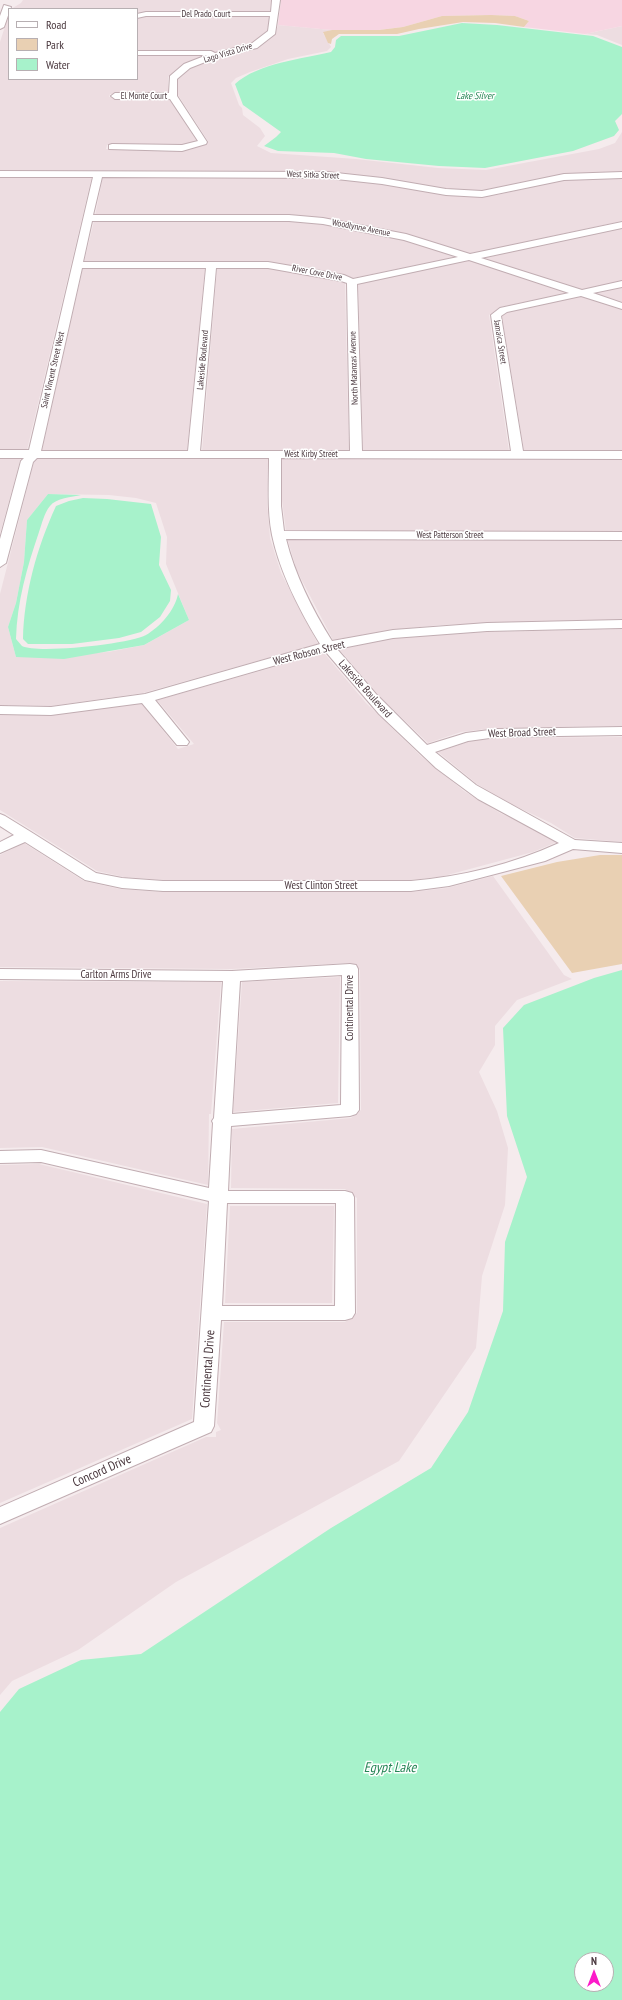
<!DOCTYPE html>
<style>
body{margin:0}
#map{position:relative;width:622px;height:2000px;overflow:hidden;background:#f5ebed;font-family:"PT Sans Narrow",sans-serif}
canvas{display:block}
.legend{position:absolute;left:8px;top:8px;width:130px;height:72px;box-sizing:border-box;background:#fff;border:1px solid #b7afb2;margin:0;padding:5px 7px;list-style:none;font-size:12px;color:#4a383e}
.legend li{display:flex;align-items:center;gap:8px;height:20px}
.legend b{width:20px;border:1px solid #b7afb2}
.north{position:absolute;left:574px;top:1952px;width:40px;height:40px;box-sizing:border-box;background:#fff;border:1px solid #b7afb2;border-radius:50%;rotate:0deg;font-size:11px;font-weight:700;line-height:16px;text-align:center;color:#4a383e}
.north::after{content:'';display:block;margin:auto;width:14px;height:18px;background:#fc1bc9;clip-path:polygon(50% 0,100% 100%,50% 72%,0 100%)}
</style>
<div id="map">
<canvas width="622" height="2000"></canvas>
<ul class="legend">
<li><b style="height:5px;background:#fff"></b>Road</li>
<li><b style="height:11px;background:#e9d0b3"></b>Park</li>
<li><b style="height:11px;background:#a7f2cb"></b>Water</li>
</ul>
<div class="north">N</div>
</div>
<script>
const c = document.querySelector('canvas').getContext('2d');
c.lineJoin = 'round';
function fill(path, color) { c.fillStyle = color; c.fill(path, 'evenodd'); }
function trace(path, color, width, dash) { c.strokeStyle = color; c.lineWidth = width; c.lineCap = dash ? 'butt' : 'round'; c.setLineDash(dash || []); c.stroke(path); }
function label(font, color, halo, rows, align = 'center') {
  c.font = font + ' "PT Sans Narrow",sans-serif'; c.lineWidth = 3; c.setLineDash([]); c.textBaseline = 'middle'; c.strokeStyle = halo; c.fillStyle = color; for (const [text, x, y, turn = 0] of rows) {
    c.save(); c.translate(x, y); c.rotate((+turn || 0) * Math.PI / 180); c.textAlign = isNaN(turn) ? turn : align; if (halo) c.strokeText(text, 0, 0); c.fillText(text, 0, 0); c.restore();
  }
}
const residential = new Path2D(`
 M 23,0 L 271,0 L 270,13 L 137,14 L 137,9 L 11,9 L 21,3 Z
 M 9,14 L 9,79 L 137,79 L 137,54 L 210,55 L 183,65 L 168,77 L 168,94 L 110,94 L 109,97 L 169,97 L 197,141 L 181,146 L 107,145 L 106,149 L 182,150 L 206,144 L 208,141 L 178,95 L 178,78 L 191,67 L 223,55 L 259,46 L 276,32 L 278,25 L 332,30 L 323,33 L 331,47 L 327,51 L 288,59 L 250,72 L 236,78 L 231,83 L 239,105 L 242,108 L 243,115 L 260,128 L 265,136 L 257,146 L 271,153 L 356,159 L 438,168 L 486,170 L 599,149 L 615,143 L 622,132 L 622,173 L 561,175 L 481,192 L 448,190 L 385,179 L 329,173 L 0,172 L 0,42 Z
 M 147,16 L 270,16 L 267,32 L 250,45 L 220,52 L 137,51 L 137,18 Z
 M 622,26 L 622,45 L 597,35 L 585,34 Z
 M 0,176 L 92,176 L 27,450 L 0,450 Z
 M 103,176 L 299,176 L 354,179 L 445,194 L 482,197 L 497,195 L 567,179 L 622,178 L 622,221 L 470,254 L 408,235 L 307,216 L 95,216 Z
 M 288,220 L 321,223 L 402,239 L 458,257 L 353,278 L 269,263 L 84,262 L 94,221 Z
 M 622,227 L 622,281 L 580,290 L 480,258 Z
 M 469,260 L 568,293 L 501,307 L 489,315 L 509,451 L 363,451 L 358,283 Z
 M 83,267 L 205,268 L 187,451 L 42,450 Z
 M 217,268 L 278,269 L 345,283 L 349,451 L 202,451 Z
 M 622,287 L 622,303 L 592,294 Z
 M 580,296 L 622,309 L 622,451 L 524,451 L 502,316 L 509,312 Z
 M 0,457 L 21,457 L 0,534 Z
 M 35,457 L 268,458 L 267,500 L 270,538 L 281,573 L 318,644 L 143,693 L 51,706 L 0,705 L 0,594 ZM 48,494 L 109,495 L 136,498 L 156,503 L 167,537 L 166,564 L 189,620 L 144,645 L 108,652 L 16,657 L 8,627 L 16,603 L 24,562 L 27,520 Z
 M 282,458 L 622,458 L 622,532 L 286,531 L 282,500 Z
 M 287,538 L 622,540 L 622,620 L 441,625 L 390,630 L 333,640 L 297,571 Z
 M 622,629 L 622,726 L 495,728 L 461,732 L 428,743 L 382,699 L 339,649 L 395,638 L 445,633 Z
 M 324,653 L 366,703 L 422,757 L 464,791 L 500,813 L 540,831 L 557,842 L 533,852 L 440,877 L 410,880 L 164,880 L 124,877 L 97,871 L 0,810 L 0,715 L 53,715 L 141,703 L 178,749 L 194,744 L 157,700 Z
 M 622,737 L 622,842 L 575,838 L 551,823 L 513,805 L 477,784 L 438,752 L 470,741 L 499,738 Z
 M 24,843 L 84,881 L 120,889 L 162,892 L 412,892 L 447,888 L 493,876 L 564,975 L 572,979 L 517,1000 L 495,1026 L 495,1045 L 479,1072 L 497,1111 L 508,1148 L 505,1205 L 482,1276 L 476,1348 L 399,1461 L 176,1582 L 78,1650 L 12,1681 L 0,1695 L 0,1528 L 206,1437 L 216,1437 L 216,1432 L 221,1430 L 217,1423 L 224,1322 L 345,1322 L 357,1313 L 357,1198 L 345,1189 L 231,1188 L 232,1129 L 351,1118 L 361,1110 L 360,970 L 349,963 L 232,969 L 0,967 L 0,855 Z
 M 340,977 L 338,1103 L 233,1112 L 242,982 Z
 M 0,981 L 221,982 L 211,1114 L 209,1114 L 208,1185 L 42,1147 L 0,1148 Z
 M 39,1164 L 207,1204 L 192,1419 L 0,1503 L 0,1165 Z
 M 230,1206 L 334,1206 L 332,1303 L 225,1303 Z`);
const commercial = new Path2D(`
 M 281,0 L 622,0 L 622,26 L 585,34 L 524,27 L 529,21 L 515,16 L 491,15 L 442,16 L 403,27 L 379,30 L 332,30 L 278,25 Z`);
const green = new Path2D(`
 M 491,15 L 515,16 L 529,21 L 524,27 L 495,23 L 463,22 L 419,29 L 397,34 L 339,34 L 332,39 L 331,44 L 328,43 L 323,32 L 332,30 L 379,30 L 403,27 L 442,16 Z
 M 600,855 L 622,855 L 622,964 L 572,973 L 501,876 L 557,862 Z`);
const water = new Path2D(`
 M 462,23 L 497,25 L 593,36 L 622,47 L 622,114 L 615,121 L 619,130 L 614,136 L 573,151 L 485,168 L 439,166 L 366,159 L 334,153 L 278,151 L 264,146 L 276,137 L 281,132 L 243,105 L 235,84 C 258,63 302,59 331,52 L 335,47 L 336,40 L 341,36 L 399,36 Z
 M 48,494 L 81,495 C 72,497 56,498 50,506 C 44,513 42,524 39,532 C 27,567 17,602 16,639 L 22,646 C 37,654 130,644 146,635 C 160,627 175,610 178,594 L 189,620 L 144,645 L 64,659 L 16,657 L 8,627 L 16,603 L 24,562 L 27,520 Z
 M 83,498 L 107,499 L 151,504 L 161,537 L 159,565 L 171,590 L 170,601 L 160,617 L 141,632 L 119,638 L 72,644 L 28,644 L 23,639 C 24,594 37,547 56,506 L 69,501 Z
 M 622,970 L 622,2000 L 0,2000 L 0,1712 L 19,1689 L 81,1660 L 141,1654 L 331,1528 L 431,1468 L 468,1412 L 503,1311 L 505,1242 L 527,1177 L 507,1116 L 503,1028 L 524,1005 L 594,978 ZM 582,1960 L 606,1960 L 606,1984 L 582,1984 Z`);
const street = new Path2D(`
 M 272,0 L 280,0 L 275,34 L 257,48 L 223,55 L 190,68 L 177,79 L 177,96 L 207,142 L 206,144 L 182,151 L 109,149 L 109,145 L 112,144 L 182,145 L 198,141 L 170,99 L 115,99 L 111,96 L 115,93 L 169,93 L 170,76 L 184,64 L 207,55 L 137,55 L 137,51 L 211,51 L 215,53 L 251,44 L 268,31 L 270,16 L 146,16 L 137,18 L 137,14 L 146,12 L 271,12 Z
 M 4,5 L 11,7 L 4,27 L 0,29 L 0,16 Z
 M 0,171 L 327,172 L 382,178 L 446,189 L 482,191 L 564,174 L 622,172 L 622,178 L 564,180 L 482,197 L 446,195 L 382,184 L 327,178 L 102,177 L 93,215 L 289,215 L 323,218 L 406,234 L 470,254 L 622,222 L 622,228 L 481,258 L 582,290 L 622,281 L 622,287 L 593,293 L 622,303 L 622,309 L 581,296 L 507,312 L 501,316 L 523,451 L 622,451 L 622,459 L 281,458 L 281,506 L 284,531 L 622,532 L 622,540 L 286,539 C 295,575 312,609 332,641 L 393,630 L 487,623 L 622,620 L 622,628 L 487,631 L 393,638 L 337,649 L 376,694 L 427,745 L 466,733 L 497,729 L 622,727 L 622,735 L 497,737 L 468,741 L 435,752 L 476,785 L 575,840 L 622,843 L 622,853 L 573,849 L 545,861 L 449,886 L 411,891 L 163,891 L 122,888 L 85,880 L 25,842 L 0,853 L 0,842 L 14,835 L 0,826 L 0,814 L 5,816 L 31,832 L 96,873 L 122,878 L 163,881 L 411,881 C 461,877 513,864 559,843 L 478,799 L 436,768 L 379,714 L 325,651 L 155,700 L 189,742 L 187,745 L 177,745 L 142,703 L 51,715 L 0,714 L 0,706 L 51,707 L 145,694 L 320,644 C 300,611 280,573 272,535 C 267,510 269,483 269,458 L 37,458 L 33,462 L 6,563 L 0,567 L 0,539 L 21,461 L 24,458 L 0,458 L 0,450 L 29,450 L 93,177 L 0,177 ZM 92,221 L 289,221 L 323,224 L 404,240 L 458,257 L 353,279 L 344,275 L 268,262 L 83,262 ZM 469,260 L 569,293 L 500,308 L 491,315 L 511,451 L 362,451 L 357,284 ZM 82,268 L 206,268 L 188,451 L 41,451 ZM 216,268 L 268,268 L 341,281 L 347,283 L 350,451 L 200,451 Z
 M 350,964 L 356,965 L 358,969 L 359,1110 L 356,1114 L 350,1116 L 231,1126 L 228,1191 L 345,1191 L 352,1193 L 354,1197 L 355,1313 L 352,1318 L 345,1320 L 221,1320 L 214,1426 L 211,1432 L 0,1524 L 0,1507 L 194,1422 L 209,1201 L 41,1162 L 0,1163 L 0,1151 L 41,1150 L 209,1188 L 213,1123 L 212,1121 L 214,1118 L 223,981 L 0,979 L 0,969 L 232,971 ZM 342,975 L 341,1105 L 232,1114 L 240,981 ZM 227,1203 L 336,1203 L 335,1306 L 222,1306 Z`);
const farStreetnames = [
 ["Del Prado Court",206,14],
 ["Lago Vista Drive",228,53,-17],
 ["El Monte Court",144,96],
 ["West Sitka Street",313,175,2],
 ["Woodlynne Avenue",361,228,11],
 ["River Cove Drive",317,273,11],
 ["Jamaica Street",500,342,81],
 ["Lakeside Boulevard",203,360,-85],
 ["North Matanzas Avenue",354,368,-92],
 ["Saint Vincent Street West",53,370,-77],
 ["West Kirby Street",311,454],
 ["West Patterson Street",450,535]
];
const farWaternames = [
 ["Lake Silver",475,96]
];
const streetNames = [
 ["West Robson Street",309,653,-14],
 ["Lakeside Boulevard",365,689,48],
 ["West Broad Street",522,733,-2],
 ["West Clinton Street",321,886],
 ["Carlton Arms Drive",116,975],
 ["Continental Drive",350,1008,-90]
];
const nearStreetnames = [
 ["Continental Drive",208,1369,-86],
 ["Concord Drive",102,1471,-24]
];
const nearWaternames = [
 ["Egypt Lake",390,1768]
];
fill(residential, '#eddde1');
fill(commercial, '#f7d6e2');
fill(green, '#e9d0b3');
fill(water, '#a7f2cb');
trace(street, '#c1adb2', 2);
fill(street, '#fff');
label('9px', '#4a383e', '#fff', farStreetnames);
label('italic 10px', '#268656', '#fff', farWaternames);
label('11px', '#4a383e', '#fff', streetNames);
label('13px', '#4a383e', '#fff', nearStreetnames);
label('italic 14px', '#268656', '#fff', nearWaternames);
</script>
